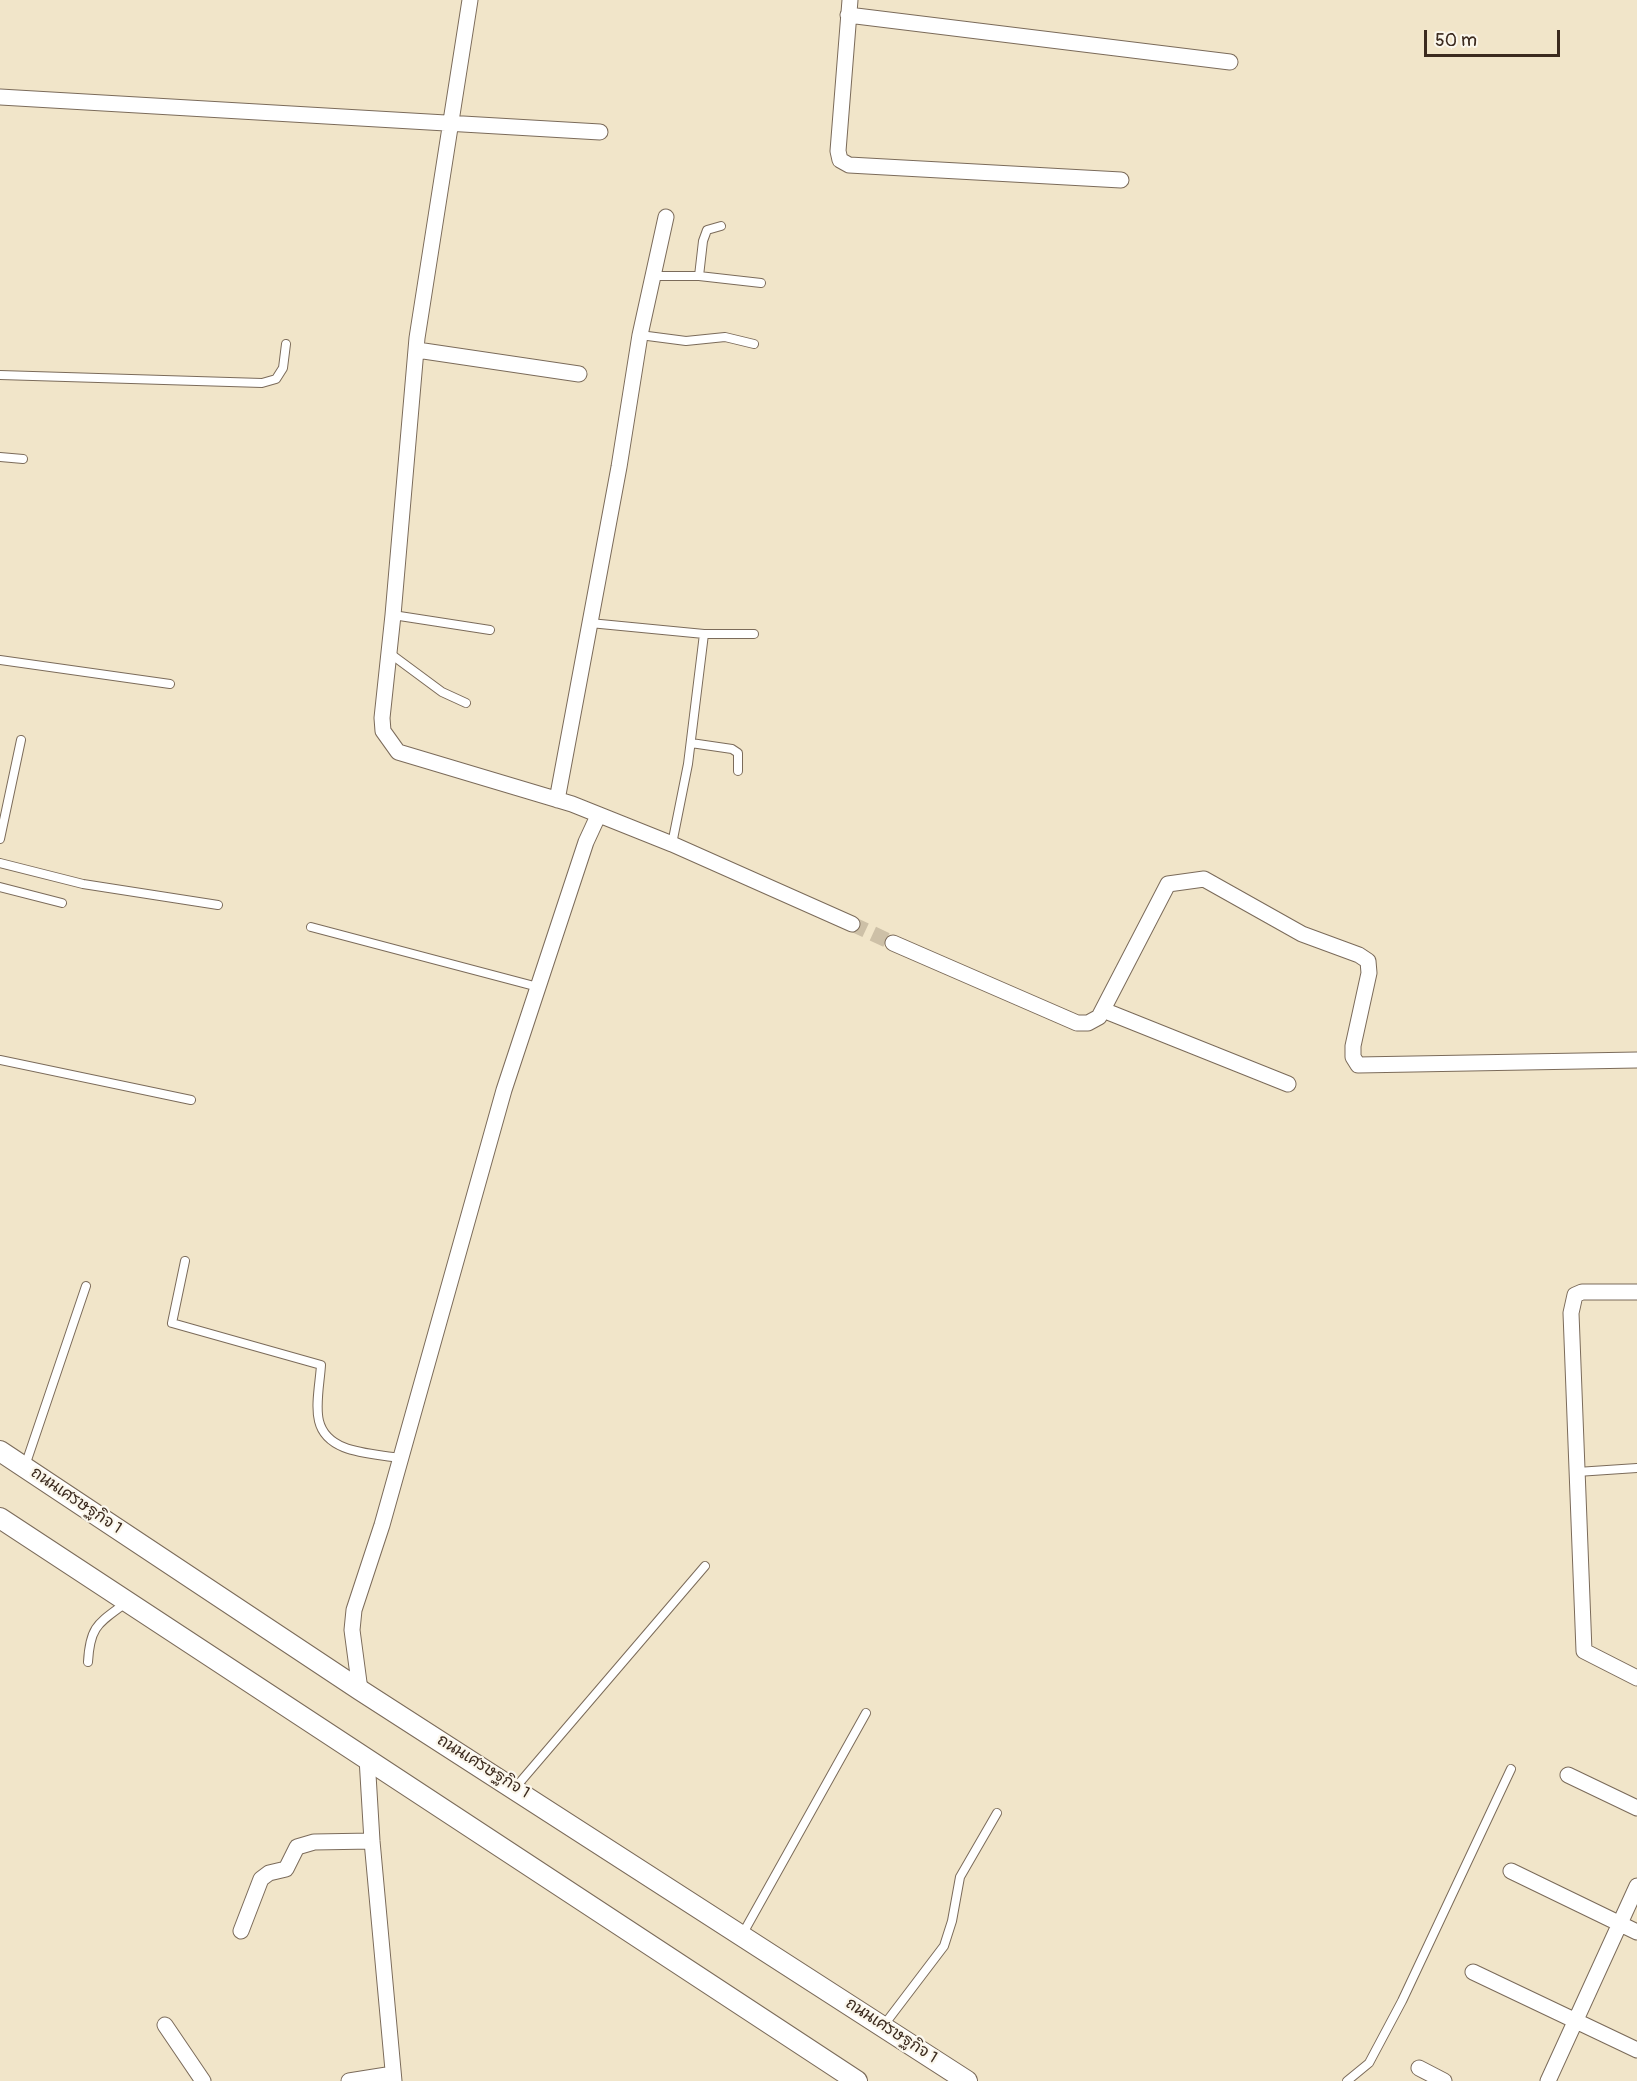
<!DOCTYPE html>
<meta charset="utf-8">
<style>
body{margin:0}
#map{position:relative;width:1637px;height:2081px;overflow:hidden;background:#f1e5c9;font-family:Pangolin,sans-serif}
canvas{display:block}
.scale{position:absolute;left:1424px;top:30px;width:136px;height:27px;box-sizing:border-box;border:3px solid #3b2a1e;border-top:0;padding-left:8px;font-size:18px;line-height:21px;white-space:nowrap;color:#3b2a1e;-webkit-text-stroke:4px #fbf7ec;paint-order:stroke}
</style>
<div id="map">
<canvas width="1637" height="2081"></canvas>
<div class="scale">50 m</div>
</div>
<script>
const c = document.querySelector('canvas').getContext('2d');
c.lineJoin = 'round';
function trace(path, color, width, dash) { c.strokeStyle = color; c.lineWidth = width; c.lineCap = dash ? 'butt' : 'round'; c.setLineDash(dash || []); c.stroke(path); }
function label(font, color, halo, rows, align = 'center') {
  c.font = font + ' Pangolin,"Playpen Sans Thai",sans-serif'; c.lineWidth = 4.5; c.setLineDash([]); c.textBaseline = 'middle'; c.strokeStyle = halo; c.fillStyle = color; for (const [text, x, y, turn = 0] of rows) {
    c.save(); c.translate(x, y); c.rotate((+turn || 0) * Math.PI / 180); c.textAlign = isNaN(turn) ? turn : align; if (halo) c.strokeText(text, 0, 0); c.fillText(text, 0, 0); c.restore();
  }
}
const minorTunnel = new Path2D(`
 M 852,924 L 893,943`);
const service = new Path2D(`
 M 655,276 L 699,276 L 703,241 L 707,230 L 721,226
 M 699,276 L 761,283
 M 640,335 L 686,341 L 725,337 L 754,344
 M 0,375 L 262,383 L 276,379 L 283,368 L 286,344
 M 0,457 L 23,459
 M 393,615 L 490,630
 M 590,623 L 704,634
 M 388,652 L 442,692 L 466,703
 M 0,660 L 170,684
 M 691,743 L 732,749 L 738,753 L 738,771
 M 0,839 L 21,740
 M 672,844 L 688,764 L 704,634 L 754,634
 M 0,863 L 83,884 L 218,905
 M 0,887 L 62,903
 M 311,927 L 538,987
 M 0,1060 L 191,1100
 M 185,1261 L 172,1323 L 321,1365 C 320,1382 315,1405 319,1421 C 327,1454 372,1453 399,1458
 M 25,1466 L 86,1286
 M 1577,1472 L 1637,1468
 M 88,1662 C 90,1625 99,1623 127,1602
 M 515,1788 L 705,1566
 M 742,1935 L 866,1713
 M 884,2025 L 944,1946 L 952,1921 L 960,1877 L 997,1813
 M 1347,2081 L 1369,2063 L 1402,2001 L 1511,1769`);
const minor = new Path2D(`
 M 470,0 L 417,338 L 393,615 L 382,718 L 383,731 L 398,752 L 572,804 L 672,844 L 852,924
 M 850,0 L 838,151 L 840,160 L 849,165 L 1121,180
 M 848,15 L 1230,62
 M 0,97 L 600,132
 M 417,350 L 579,374
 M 557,800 L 619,467 L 640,335 L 666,217
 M 893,943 L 1077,1023 L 1088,1023 L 1099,1017 L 1168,884 L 1204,879 L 1302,934 L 1359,955 L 1368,961 L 1369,973 L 1353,1046 L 1353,1057 L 1358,1065 L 1637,1060
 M 1103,1010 L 1288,1084
 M 1637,1292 L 1582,1292 L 1575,1295 L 1571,1313 L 1584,1651 L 1637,1678
 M 360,1690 L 352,1630 L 354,1610 L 382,1525 L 504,1090 L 586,842 L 598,816
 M 367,1758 L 372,1841 L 394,2081
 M 1568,1775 L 1637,1808
 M 1511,1871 L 1637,1932
 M 241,1931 L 261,1879 L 269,1873 L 286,1869 L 297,1847 L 314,1842 L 372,1841
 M 1473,1972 L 1637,2050
 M 165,2025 L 203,2081
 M 1419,2068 L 1444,2081
 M 349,2081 L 393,2074
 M 1548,2081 L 1637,1886`);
const secondary = new Path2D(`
 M 0,1451 L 360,1690 L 967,2081
 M 0,1518 L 857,2081`);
const streetNames = [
 ["ถนนเศรษฐกิจ 1",76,1501,34],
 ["ถนนเศรษฐกิจ 1",483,1767,32],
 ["ถนนเศรษฐกิจ 1",891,2031,33]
];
trace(minorTunnel, '#cdc0a7', 15, [15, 8]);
trace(service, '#7b6b5a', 10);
trace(minor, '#7b6b5a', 17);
trace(secondary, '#7b6b5a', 22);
trace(service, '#fff', 8);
trace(minor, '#fff', 15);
trace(secondary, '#fff', 20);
label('16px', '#3b2a1e', '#fbf7ec', streetNames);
</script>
